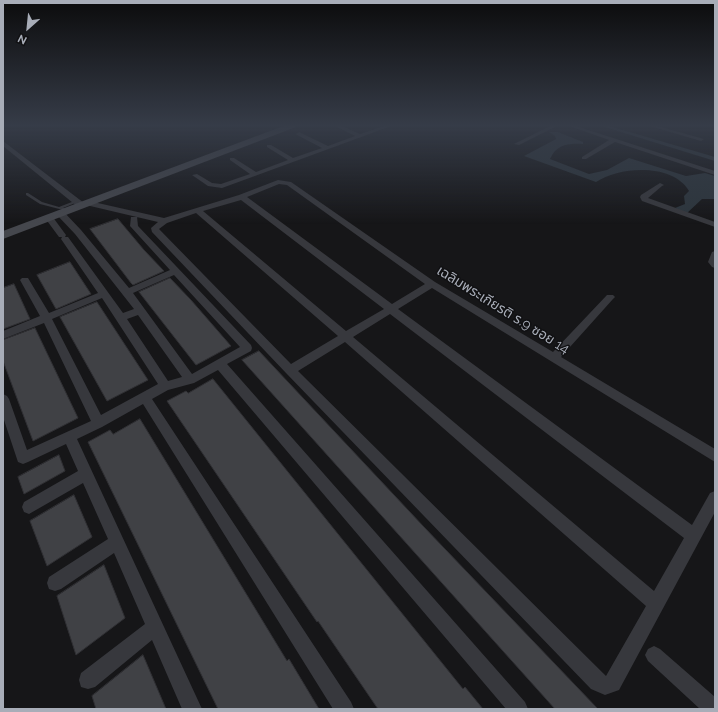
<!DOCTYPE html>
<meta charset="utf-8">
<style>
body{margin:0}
#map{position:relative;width:718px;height:712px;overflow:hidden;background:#161618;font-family:Raleway,sans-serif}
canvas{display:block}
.frame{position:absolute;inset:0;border:4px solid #a8adb8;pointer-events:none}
.north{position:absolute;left:8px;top:8px;width:40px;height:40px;-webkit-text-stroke:3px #111113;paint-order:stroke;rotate:207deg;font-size:11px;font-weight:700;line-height:16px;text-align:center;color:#a8adb8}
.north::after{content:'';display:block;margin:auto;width:14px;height:18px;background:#a8adb8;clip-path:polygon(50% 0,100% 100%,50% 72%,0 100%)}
</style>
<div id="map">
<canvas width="718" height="712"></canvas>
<div class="frame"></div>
<div class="north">N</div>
</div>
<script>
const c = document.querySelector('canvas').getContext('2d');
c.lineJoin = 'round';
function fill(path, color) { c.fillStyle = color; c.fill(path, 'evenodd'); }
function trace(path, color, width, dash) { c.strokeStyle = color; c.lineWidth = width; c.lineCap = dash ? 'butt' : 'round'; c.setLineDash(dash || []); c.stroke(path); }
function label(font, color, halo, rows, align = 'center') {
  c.font = font + ' Raleway,"Noto Sans Thai",sans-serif'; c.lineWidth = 3; c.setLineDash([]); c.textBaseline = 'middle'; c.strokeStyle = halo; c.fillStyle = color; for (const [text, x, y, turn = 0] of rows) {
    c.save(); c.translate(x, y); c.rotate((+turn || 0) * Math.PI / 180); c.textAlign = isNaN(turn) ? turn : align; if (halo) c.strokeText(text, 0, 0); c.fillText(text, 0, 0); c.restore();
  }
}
const water = new Path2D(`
 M 549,132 L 558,132 L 583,142 L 583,144 C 568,143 557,144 550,159 L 589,174 L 607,170 L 629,158 L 686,176 L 705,173 L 715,176 L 715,199 L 702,199 L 686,214 L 675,208 L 685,204 L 684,196 L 689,191 C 673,163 620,166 596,182 L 524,156 L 556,139 L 555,136 Z`);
const canal = new Path2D(`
 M 598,125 L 606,125 L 715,157 L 715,161 Z`);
const building = new Path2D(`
 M 118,219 L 144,250 L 164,271 L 133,285 L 131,283 L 90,229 Z
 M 70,262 L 91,294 L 56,309 L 37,275 Z
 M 170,278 L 191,300 L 231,346 L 196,365 L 139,292 Z
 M 14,284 L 30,319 L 3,329 L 3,288 Z
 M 97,302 L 148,380 L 107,401 L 60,317 Z
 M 35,328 L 78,418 L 33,441 L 3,361 L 3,340 Z
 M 259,351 L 424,527 L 598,709 L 555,709 L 242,360 Z
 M 213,379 L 463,689 L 465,687 L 483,709 L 378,709 L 318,621 L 317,622 L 167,401 L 186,391 L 188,393 Z
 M 140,419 L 287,661 L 289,659 L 319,709 L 218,709 L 88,442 L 110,430 L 113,434 Z
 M 59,455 L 65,471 L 24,494 L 18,477 Z
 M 74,495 L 92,537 L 47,566 L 30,521 Z
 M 104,565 L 125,618 L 76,655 L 57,596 Z
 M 143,655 L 166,709 L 96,709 L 92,696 Z`);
const lane = new Path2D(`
 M 26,193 L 28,193 L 42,202 L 59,207 L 77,200 L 80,201 L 63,208 L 68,209 L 69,210 L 67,211 L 40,204 L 26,195 Z`);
const street = new Path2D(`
 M 333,125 L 340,125 L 360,134 L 387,125 L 394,125 L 222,188 L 208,186 L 192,175 L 197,174 L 212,183 L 221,184 L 250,174 L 230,160 L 230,158 L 234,158 L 256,172 L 288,160 L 267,147 L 267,145 L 271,145 L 293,158 L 322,148 L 297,135 L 296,134 L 299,132 L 328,146 L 355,136 Z
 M 552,125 L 559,125 L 519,145 L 514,144 Z
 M 566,125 L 573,125 L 715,171 L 715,175 L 615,142 L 586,159 L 582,159 L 582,157 L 609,140 Z
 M 646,125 L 654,125 L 704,139 L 701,141 Z
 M 3,141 L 84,203 L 84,207 L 78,207 L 3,146 Z
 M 278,180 L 291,182 L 435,282 L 553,352 L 607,295 L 613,295 L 615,297 L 613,299 L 561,357 L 715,449 L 715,462 L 432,288 L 398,309 L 692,525 L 710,493 L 715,491 L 715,512 L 619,690 L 605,695 L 591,689 L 286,373 L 152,232 L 151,228 L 158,222 L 86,205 L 85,203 L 89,201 L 164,218 L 239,195 ZM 279,184 L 287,185 L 425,284 L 392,304 L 247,197 ZM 241,200 L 384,309 L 346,331 L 203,211 ZM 196,213 L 338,336 L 291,364 L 159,229 L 167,223 ZM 390,314 L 684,538 L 654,591 L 353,337 ZM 345,342 L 646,606 L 606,676 L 298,371 Z
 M 660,183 L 664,185 L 662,186 L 648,198 L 715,222 L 715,227 L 642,201 L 640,197 L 641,195 Z
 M 57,211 L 63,211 L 81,230 L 129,288 L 170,270 L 130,226 L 131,217 L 137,217 L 138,226 L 251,345 L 252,348 L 251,351 L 227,364 L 525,702 L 528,709 L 506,709 L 218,370 L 194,383 L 168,390 L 152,399 L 351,702 L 354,709 L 333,709 L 143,404 L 102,427 L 77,439 L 202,709 L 182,709 L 152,640 L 95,687 L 88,689 L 81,687 L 79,680 L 81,673 L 145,624 L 114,553 L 61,589 L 55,591 L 49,589 L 47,583 L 49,577 L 108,539 L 83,483 L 29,514 L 24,512 L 22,507 L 24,502 L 78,471 L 66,444 L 28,462 L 23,464 L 18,462 L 3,417 L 3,394 L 7,396 L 9,399 L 27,450 L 91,421 L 44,323 L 3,339 L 3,331 L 40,316 L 20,280 L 22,278 L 28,278 L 49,313 L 98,293 L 61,239 L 62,237 L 59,237 L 45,218 L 46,216 L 52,216 L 66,235 L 65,237 L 68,237 L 123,313 L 134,309 L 75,234 L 57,215 ZM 174,275 L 240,347 L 192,374 L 133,293 ZM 102,298 L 158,384 L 101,415 L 52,319 ZM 138,315 L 182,377 L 168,381 L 127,319 Z
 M 715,251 L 715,268 L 712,267 L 708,262 L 712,252 Z
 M 654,646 L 660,649 L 715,697 L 715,709 L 700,709 L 648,661 L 645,655 L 648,649 Z`);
const secondary = new Path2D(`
 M 286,125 L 297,125 L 296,127 L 3,239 L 3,231 Z`);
const streetNames = [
 ["เฉลิมพระเกียรติ ร.9 ซอย 14",503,310,32]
];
fill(water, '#2c353c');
fill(canal, '#2c353c');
fill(building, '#404145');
trace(building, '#303034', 1);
fill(lane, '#37383d');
fill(street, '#37383d');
fill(secondary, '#45474d');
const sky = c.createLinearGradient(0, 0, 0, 224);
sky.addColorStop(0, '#0c0c0d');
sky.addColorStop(0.56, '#363c48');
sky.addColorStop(1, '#363c4800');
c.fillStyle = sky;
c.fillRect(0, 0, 718, 224);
label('14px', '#a8adb8', '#111113', streetNames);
</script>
